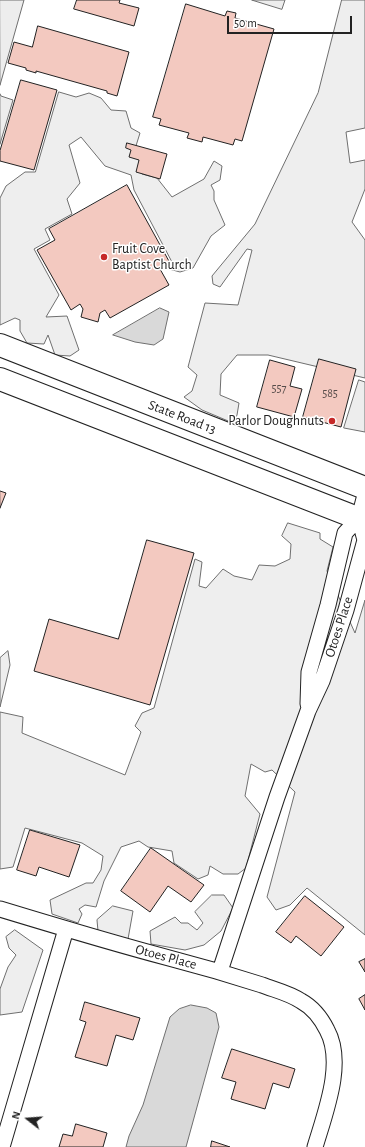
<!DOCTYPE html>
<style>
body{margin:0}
#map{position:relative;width:365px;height:1147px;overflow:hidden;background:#fff;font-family:"Alegreya Sans",sans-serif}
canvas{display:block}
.north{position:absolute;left:8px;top:1099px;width:40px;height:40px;-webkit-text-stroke:3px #fff;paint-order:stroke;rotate:287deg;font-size:11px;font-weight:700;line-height:16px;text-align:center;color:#222}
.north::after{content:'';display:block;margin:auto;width:14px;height:18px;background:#222;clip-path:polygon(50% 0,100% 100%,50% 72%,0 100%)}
.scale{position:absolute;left:227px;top:16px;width:125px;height:18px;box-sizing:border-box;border:2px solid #222;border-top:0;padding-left:5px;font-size:12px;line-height:14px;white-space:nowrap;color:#222;-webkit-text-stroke:3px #fff;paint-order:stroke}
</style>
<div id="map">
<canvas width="365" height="1147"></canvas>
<div class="north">N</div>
<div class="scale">50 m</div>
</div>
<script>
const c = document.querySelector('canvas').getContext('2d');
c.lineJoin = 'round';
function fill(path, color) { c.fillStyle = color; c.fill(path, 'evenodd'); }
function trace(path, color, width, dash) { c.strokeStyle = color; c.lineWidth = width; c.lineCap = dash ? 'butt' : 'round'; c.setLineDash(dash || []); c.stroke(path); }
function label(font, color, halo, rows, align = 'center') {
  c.font = font + ' "Alegreya Sans",sans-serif'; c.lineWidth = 3; c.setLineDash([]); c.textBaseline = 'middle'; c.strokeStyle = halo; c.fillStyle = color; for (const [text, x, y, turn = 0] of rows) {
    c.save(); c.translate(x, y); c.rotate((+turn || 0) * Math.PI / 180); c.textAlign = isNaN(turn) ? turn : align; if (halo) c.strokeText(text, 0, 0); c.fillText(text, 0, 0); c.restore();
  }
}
const green = new Path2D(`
 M 342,0 L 365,0 L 365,128 L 346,132 L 350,163 L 365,160 L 365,189 L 352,222 L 365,240 L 365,378 L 268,355 L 237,355 L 221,374 L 220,395 L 239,403 L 237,415 L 233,423 L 202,410 L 184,397 L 192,391 L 197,375 L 188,367 L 205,303 L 238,305 L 252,250 L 247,249 L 220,287 L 213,284 L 212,276 L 255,224 L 318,93 Z
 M 59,92 L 76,97 L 89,93 L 101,98 L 111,110 L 126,111 L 131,128 L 140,133 L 135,149 L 144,158 L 142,174 L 157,178 L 172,197 L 204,179 L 214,161 L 222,166 L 220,180 L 211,185 L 214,191 L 214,200 L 225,225 L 211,236 L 193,268 L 180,272 L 169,269 L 173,264 L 134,190 L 131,175 L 105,166 L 81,137 L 69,145 L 80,183 L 67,199 L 72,214 L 45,229 L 50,240 L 34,249 L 59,295 L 46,317 L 67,316 L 79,350 L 70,356 L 55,355 L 48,335 L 44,344 L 27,343 L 20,331 L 20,320 L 15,318 L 0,325 L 0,198 L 6,186 L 25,172 L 35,172 Z
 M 288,523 L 320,533 L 320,539 L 333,547 L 327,571 L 355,633 L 365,600 L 365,935 L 307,888 L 290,905 L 276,910 L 267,897 L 295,792 L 272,770 L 265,772 L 251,764 L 245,796 L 260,814 L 246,868 L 238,874 L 223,874 L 210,866 L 208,875 L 198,879 L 174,863 L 172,851 L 148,847 L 139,841 L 121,847 L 104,881 L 96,907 L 85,905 L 79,909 L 82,914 L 78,923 L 52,914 L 50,900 L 86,883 L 93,883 L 101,870 L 103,856 L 82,843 L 25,828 L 13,867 L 0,869 L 0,712 L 23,717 L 22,733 L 125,775 L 141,732 L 135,726 L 142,713 L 154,708 L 195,559 L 202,562 L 199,586 L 206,588 L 223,569 L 234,576 L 252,580 L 259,565 L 275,566 L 290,559 L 291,544 L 282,536 Z
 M 8,651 L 10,665 L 0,707 L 0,658 Z
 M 212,895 L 224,895 L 233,908 L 221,931 L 204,945 L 185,950 L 151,944 L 150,931 L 175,917 L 181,923 L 188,923 L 197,930 L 203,923 L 195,912 Z
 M 113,906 L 133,911 L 128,939 L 98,931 L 97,920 Z
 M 15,930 L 43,950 L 22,1012 L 0,1015 L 0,989 L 8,967 L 16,955 L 9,948 L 6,937 Z`);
const parking = new Path2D(`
 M 0,0 L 24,0 L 0,85 Z
 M 252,0 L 285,0 L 282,9 Z
 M 0,94 L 1,96 L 13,100 L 0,144 Z
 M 359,380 L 365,382 L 365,432 L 344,428 Z`);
const water = new Path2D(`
 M 160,308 L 169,312 L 163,339 L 154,345 L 135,342 L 113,335 Z
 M 191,1005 L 207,1008 L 216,1013 L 219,1027 L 186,1147 L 126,1147 L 129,1136 L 143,1105 L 170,1017 L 179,1009 Z`);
const building = new Path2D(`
 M 77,0 L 120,0 L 119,3 L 139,8 L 134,26 L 74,9 Z
 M 186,4 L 225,16 L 227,11 L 236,13 L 235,18 L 274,29 L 242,141 L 235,139 L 233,145 L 203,137 L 202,142 L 187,138 L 189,133 L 159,125 L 161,119 L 153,117 Z
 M 38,26 L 129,52 L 117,96 L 107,93 L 107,91 L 36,71 L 36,73 L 26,70 L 26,68 L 8,63 L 14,42 L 32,47 Z
 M 21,80 L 57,90 L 34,170 L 0,161 L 0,151 Z
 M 127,143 L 167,154 L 160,179 L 136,172 L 139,160 L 129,157 L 131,150 L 126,148 Z
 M 127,185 L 170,263 L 160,269 L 169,285 L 110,318 L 105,310 L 100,313 L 98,322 L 81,317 L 83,309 L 80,304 L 71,310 L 37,250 L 55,240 L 49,229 Z
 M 319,359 L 356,369 L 341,427 L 303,417 Z
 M 270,360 L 295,367 L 290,386 L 302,389 L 294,417 L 257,407 Z
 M 0,491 L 6,493 L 0,508 Z
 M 147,540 L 194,553 L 150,705 L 34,671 L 49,619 L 118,639 Z
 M 30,830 L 80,845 L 69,877 L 39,867 L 36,876 L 17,870 Z
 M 151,848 L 204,885 L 191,902 L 168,886 L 150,912 L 121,891 Z
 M 305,896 L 344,927 L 321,956 L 296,936 L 291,943 L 276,932 Z
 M 365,959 L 365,972 L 359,962 Z
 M 365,995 L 365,1010 L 359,999 Z
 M 85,1002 L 140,1018 L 133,1040 L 116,1035 L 107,1066 L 75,1057 L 86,1022 L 80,1020 Z
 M 232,1049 L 295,1069 L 289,1088 L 273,1083 L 265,1109 L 231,1099 L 236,1082 L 222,1078 Z
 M 76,1124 L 107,1133 L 103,1147 L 59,1147 L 63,1134 L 72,1136 Z
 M 212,1141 L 230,1147 L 211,1147 Z`);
const minor = new Path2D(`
 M 308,704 L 309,672 L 328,605 L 345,533 L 359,518 L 365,495
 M 0,909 C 56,926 112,943 169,958 C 200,966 231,975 262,985 C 275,990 289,993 301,1001 C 312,1007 321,1018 327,1030 C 345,1063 325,1113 315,1147
 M 220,971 L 277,797 L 308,711 L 322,681 L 346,610 L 365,540 L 359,518
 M 2,1147 L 66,929`);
const primary = new Path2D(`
 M 0,345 L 365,488
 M 0,379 L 365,521`);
const markers = [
 [104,257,4,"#c62828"],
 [332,421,4,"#c62828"]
];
const numberNames = [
 ["557",279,388],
 ["585",330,393]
];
const poiNames = [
 ["Fruit Cove",112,249],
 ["Baptist Church",112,265],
 ["Parlor Doughnuts",324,421,"right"]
];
const streetNames = [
 ["State Road 13",182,417,21],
 ["Otoes Place",339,627,-72],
 ["Otoes Place",166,957,15]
];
fill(green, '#eee');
trace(green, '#6f6f6f', 1);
fill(parking, '#ededed');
trace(parking, '#6f6f6f', 1);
fill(water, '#d9d9d9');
trace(water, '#6f6f6f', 1);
fill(building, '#f3c9c0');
trace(building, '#222', 1);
trace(minor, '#222', 17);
trace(primary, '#222', 24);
trace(minor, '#fff', 15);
trace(primary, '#fff', 22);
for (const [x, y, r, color] of markers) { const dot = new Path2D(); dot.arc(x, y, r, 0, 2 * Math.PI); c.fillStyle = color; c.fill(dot); trace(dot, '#fff', 1.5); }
label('12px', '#564c4a', null, numberNames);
label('14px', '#222', '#fff', poiNames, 'left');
label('14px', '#222', '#fff', streetNames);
</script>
